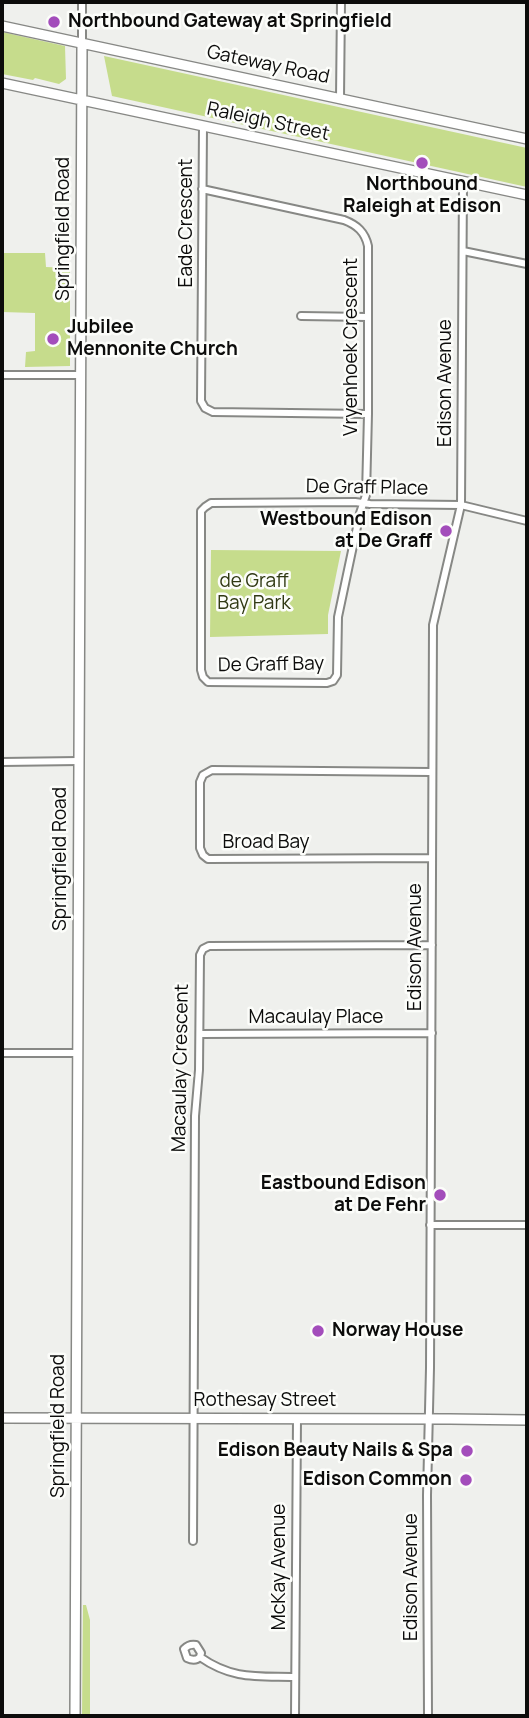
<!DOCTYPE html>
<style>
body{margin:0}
#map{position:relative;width:529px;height:1718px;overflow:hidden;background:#eff0ed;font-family:Manrope,sans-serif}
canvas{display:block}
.frame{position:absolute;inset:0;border:4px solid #0c0c0b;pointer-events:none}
</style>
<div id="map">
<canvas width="529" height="1718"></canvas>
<div class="frame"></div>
</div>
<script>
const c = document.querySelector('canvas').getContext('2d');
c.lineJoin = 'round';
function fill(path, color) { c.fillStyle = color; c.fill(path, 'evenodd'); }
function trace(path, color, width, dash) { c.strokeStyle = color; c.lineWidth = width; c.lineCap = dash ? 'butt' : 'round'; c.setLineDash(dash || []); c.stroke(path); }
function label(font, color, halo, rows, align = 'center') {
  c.font = font + ' Manrope,sans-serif'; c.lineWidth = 5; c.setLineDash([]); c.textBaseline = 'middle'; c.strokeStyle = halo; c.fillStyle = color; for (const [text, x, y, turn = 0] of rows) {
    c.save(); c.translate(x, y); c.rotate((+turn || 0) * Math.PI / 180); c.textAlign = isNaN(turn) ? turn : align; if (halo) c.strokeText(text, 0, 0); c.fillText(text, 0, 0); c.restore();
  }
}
const green = new Path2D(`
 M 2,32 L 65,46 L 66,79 L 59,84 L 35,78 L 33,80 L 2,74 Z
 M 104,56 L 527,148 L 527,187 L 112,96 Z
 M 2,253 L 45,253 L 46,267 L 70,268 L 70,366 L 25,367 L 26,352 L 35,351 L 35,313 L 2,312 Z
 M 211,550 L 341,551 L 328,615 L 328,634 L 210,637 Z
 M 83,1605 L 86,1605 L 90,1620 L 90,1716 L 82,1716 Z`);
const street = new Path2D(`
 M 82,44 L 82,2
 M 340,98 L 341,2
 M 203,126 L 201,401 L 205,408 L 213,412 L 368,414
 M 202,189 L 344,220 C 357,225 365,232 368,246 L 368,414 L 366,495 L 360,513 L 338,617 L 337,675 L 333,681 L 327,683 L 208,682 L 203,677 L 201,670 L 201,511 L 205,507 L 211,503 L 355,502 L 370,504 L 461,505 L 527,521
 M 463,251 L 527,264
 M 301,316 L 367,317
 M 2,375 L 80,375
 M 2,762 L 79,761
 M 431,772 L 212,770 L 203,775 L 200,782 L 200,848 L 203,855 L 208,859 L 432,858
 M 200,1034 L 432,1033
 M 2,1053 L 78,1053
 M 430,1225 L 527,1225
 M 193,1541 L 195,1116 L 199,1070 L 200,955 L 203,949 L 209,946 L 432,945
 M 200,1657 L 201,1653 L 196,1645 C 191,1644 188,1645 184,1649 L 187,1658 C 191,1660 196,1661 200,1657 C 233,1680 257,1676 295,1677
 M 295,1716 L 297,1418
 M 428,1716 L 427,1495 L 430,1368 L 433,625 L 461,505 L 463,181`);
const secondary = new Path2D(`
 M 2,26 L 527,139
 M 2,83 L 527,195
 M 2,1418 L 450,1419 L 527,1420
 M 75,1716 L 82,44`);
const markers = [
 [54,22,7,"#a34dbb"],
 [422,163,7,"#a34dbb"],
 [53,339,7,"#a34dbb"],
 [446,531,7,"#a34dbb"],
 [440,1195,7,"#a34dbb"],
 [318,1331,7,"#a34dbb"],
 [467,1451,7,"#a34dbb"],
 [466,1480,7,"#a34dbb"]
];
const poiNames = [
 ["Northbound Gateway at Springfield",68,22,"left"],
 ["Northbound",422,185,"center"],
 ["Raleigh at Edison",422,207,"center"],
 ["Jubilee",67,328,"left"],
 ["Mennonite Church",67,350,"left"],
 ["Westbound Edison",432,520],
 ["at De Graff",432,542],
 ["Eastbound Edison",426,1184],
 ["at De Fehr",426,1206],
 ["Norway House",332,1331,"left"],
 ["Edison Beauty Nails & Spa",453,1451],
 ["Edison Common",452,1480]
];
const streetNames = [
 ["Gateway Road",268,65,12],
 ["Raleigh Street",268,122,12],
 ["Eade Crescent",187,223,-90],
 ["Springfield Road",64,229,-90],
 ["Vryenhoek Crescent",352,347,-90],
 ["Edison Avenue",446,383,-90],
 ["De Graff Place",367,488,1],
 ["De Graff Bay",271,665,-1],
 ["Broad Bay",266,843],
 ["Springfield Road",61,859,-90],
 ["Edison Avenue",416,947,-90],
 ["Macaulay Place",316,1018],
 ["Macaulay Crescent",181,1068,-89],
 ["Rothesay Street",265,1401],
 ["Springfield Road",59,1426,-90],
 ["McKay Avenue",280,1567,-90],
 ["Edison Avenue",412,1577,-90]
];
const parkNames = [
 ["de Graff",254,582],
 ["Bay Park",254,604]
];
fill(green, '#c6dc8c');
trace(street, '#878885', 10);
trace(secondary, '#878885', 12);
trace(street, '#fff', 6);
trace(secondary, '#fff', 9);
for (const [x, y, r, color] of markers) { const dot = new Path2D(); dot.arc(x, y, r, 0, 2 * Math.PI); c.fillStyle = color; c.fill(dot); trace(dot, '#fcfdfa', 2.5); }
label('bold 19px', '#0c0c0b', '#fcfdfa', poiNames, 'right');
label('19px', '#0c0c0b', '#fcfdfa', streetNames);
label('19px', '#303913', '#fcfdfa', parkNames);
</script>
